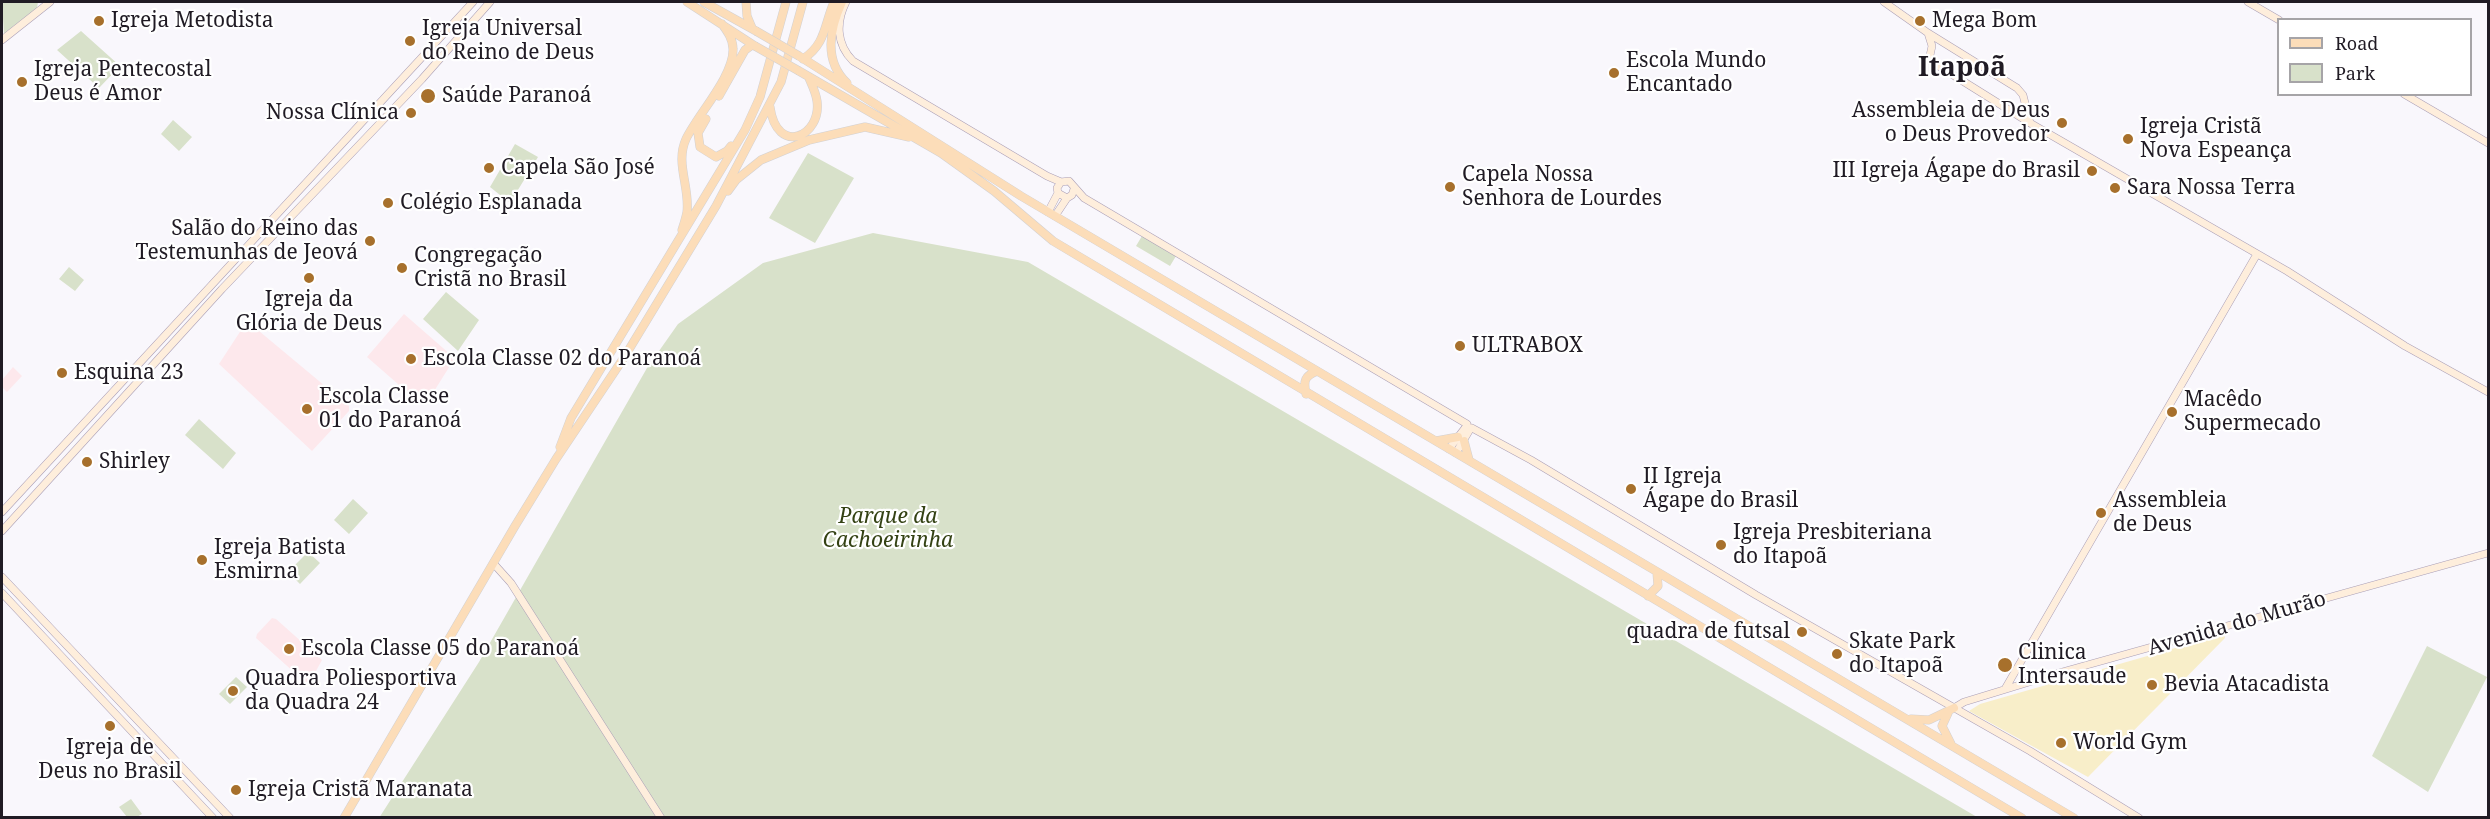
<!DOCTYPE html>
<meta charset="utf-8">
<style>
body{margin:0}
#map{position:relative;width:2490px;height:819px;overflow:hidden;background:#f9f7fc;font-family:"Noto Serif",serif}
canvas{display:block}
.frame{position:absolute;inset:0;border:3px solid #201b24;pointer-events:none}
.legend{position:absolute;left:2277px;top:18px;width:195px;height:78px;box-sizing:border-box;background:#fff;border:2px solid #a6a4a7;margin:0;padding:8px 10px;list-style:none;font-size:18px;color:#201b24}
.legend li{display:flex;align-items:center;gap:12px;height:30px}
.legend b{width:30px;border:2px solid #a6a4a7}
</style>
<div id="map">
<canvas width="2490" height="819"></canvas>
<div class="frame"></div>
<ul class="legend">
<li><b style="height:8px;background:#fcddb9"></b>Road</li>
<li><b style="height:16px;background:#d8e1ca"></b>Park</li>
</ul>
</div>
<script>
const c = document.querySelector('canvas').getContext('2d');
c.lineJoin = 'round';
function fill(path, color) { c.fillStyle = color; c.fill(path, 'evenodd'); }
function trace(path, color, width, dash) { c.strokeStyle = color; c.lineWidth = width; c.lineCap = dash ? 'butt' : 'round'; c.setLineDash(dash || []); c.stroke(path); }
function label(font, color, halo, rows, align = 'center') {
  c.font = font + ' "Noto Serif",serif'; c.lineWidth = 4.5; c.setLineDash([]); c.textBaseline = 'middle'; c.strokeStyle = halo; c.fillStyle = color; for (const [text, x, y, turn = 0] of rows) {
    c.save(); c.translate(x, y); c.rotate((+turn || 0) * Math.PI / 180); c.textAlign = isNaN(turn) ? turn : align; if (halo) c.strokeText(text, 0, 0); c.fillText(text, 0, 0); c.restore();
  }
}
const education = new Path2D(`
 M 404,314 L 451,355 L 453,361 L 426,404 L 422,405 L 367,357 Z
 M 247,321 L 349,406 L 349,411 L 312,451 L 219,364 Z
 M 13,367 L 22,376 L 7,392 L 2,387 L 2,380 Z
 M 272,618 L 276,619 L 322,660 L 310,682 L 306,683 L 256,638 L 257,634 Z`);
const green = new Path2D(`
 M 2,2 L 38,2 L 37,8 L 4,35 Z
 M 81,31 L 120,66 L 99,88 L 57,50 Z
 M 173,120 L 192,137 L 179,151 L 161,134 Z
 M 515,144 L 538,157 L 510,203 L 490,187 Z
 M 808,153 L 854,178 L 815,243 L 769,218 Z
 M 873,233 L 1028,262 L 1977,817 L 379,818 L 479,662 L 647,368 L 678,324 L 763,263 Z
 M 1142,236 L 1176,256 L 1170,266 L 1136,246 Z
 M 69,267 L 84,280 L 75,291 L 59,279 Z
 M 446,292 L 479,320 L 458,351 L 423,319 Z
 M 199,419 L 236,453 L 223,469 L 185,435 Z
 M 353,499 L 368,513 L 349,534 L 334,520 Z
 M 308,552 L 320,563 L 300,584 L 288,572 Z
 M 2427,646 L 2487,677 L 2428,792 L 2372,756 Z
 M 236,677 L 247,687 L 230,704 L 219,694 Z
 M 131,799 L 142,814 L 137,817 L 127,817 L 119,807 Z`);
const sand = new Path2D(`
 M 2224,634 L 2225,638 L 2088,777 L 1969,711 L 1980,704 Z`);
const secondary = new Path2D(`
 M 846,2 C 836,22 836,44 853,61 L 1047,176 L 1061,182
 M 1884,2 L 1928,33 L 2017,88 L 2023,95 L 2030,123
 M 2248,2 L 2279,20
 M 1928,33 L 1932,46 L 1929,60 L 2030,123 L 2287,271 L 2405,346 L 2488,392
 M 2,40 L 50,2
 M 2404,94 L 2488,143
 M 1074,189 L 1072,195 L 1067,198 L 1058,193 L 1057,188 L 1061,182 L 1069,181 L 1084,198 L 1467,424
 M 1048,212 L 1058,193
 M 1055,216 L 1067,198
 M 1472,428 L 1531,460 L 1756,595 L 2030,751 L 2139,818
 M 1449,449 L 1465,428
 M 1456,453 L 1469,431
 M 2,512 L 473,2
 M 2,531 L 222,289 L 422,79 L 490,2
 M 494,564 L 511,583 L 661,818
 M 2,577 L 230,818
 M 2,593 L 213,818
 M 2005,689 L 2257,254
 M 1954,708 L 1964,702 L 2062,672 L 2488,553`);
const primary = new Path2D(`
 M 687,2 L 755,46
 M 704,2 L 756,31
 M 746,2 L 747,16 L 752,28
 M 842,2 C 830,29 823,60 847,83
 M 799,56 L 1021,196 L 2074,818
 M 803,59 C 826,44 824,25 834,2
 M 799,71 L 941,153 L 994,191 L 1053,241 L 2022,818
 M 719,96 L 745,50 L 752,45
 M 770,107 C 777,157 822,136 817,101 C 816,93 812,85 809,78
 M 706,119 L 698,133 L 700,147 L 716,157 L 727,151 L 731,146
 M 728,191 L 736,180 L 761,160 L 809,140 L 865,127 L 909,137
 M 682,230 C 684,224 686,218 687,212 C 690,187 675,163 686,139 C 698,114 734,76 733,49 C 733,39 727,31 722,24
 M 1306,394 C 1303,380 1305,376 1317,371
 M 1436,441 L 1458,437
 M 1464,441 L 1469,460
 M 560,447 L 571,418 L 745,130 L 760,97 L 786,2
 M 1648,596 L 1658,586 L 1657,573
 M 1948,713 L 1942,726 L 1951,744
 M 1911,719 L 1929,720 L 1954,708
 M 344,818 L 515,526 L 556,459 L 625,356 L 716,206 L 781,82 L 803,2`);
const primaryBridge = new Path2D(`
 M 756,31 L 799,56
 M 755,46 L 799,71`);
const markers = [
 [99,21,6,"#a7702c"],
 [1920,21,6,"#a7702c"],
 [410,41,6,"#a7702c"],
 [1614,73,6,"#a7702c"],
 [22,82,6,"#a7702c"],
 [428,96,8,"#a7702c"],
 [411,113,6,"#a7702c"],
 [2062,123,6,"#a7702c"],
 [2128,139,6,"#a7702c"],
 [489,168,6,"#a7702c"],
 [2092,171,6,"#a7702c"],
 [1450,187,6,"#a7702c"],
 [2115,188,6,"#a7702c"],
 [388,203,6,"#a7702c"],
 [370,241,6,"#a7702c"],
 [402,268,6,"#a7702c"],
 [309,278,6,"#a7702c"],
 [1460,346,6,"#a7702c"],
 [411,359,6,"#a7702c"],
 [62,373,6,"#a7702c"],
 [307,409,6,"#a7702c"],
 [2172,412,6,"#a7702c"],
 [87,462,6,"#a7702c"],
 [1631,489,6,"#a7702c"],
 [2101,513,6,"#a7702c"],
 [1721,545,6,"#a7702c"],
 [202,560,6,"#a7702c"],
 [1802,632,6,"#a7702c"],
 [289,649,6,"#a7702c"],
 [1837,654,6,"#a7702c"],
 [2005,665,8,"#a7702c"],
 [2152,685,6,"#a7702c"],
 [233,691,6,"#a7702c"],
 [110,726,6,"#a7702c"],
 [2061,743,6,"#a7702c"],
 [236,790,6,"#a7702c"]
];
const poiNames = [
 ["Igreja Metodista",111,21],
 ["Mega Bom",1932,21],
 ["Igreja Universal",422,29],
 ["do Reino de Deus",422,53],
 ["Escola Mundo",1626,61],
 ["Encantado",1626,85],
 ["Igreja Pentecostal",34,70],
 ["Deus é Amor",34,94],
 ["Saúde Paranoá",442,96],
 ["Assembleia de Deus",2050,111,"right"],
 ["o Deus Provedor",2050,135,"right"],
 ["Nossa Clínica",399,113,"right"],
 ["Igreja Cristã",2140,127],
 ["Nova Espeança",2140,151],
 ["Capela São José",501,168],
 ["III Igreja Ágape do Brasil",2080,171,"right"],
 ["Capela Nossa",1462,175],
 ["Senhora de Lourdes",1462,199],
 ["Sara Nossa Terra",2127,188],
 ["Colégio Esplanada",400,203],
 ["Salão do Reino das",358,229,"right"],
 ["Testemunhas de Jeová",358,253,"right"],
 ["Congregação",414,256],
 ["Cristã no Brasil",414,280],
 ["Igreja da",309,300,"center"],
 ["Glória de Deus",309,324,"center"],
 ["ULTRABOX",1472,346],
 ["Escola Classe 02 do Paranoá",423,359],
 ["Esquina 23",74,373],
 ["Escola Classe",319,397],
 ["01 do Paranoá",319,421],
 ["Macêdo",2184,400],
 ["Supermecado",2184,424],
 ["Shirley",99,462],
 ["II Igreja",1643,477],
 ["Ágape do Brasil",1643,501],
 ["Assembleia",2113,501],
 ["de Deus",2113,525],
 ["Igreja Presbiteriana",1733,533],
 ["do Itapoã",1733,557],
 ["Igreja Batista",214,548],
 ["Esmirna",214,572],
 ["quadra de futsal",1790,632,"right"],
 ["Skate Park",1849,642],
 ["do Itapoã",1849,666],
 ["Escola Classe 05 do Paranoá",301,649],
 ["Clinica",2018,653],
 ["Intersaude",2018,677],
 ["Quadra Poliesportiva",245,679],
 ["da Quadra 24",245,703],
 ["Bevia Atacadista",2164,685],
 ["World Gym",2073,743],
 ["Igreja de",110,748,"center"],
 ["Deus no Brasil",110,772,"center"],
 ["Igreja Cristã Maranata",248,790]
];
const parkNames = [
 ["Parque da",888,517],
 ["Cachoeirinha",888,541]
];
const streetNames = [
 ["Avenida do Murão",2237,624,-16]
];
const districtNames = [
 ["Itapoã",1962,68]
];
fill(education, '#fde8ec');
fill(green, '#d8e1ca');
fill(sand, '#f8eec9');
trace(secondary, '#aa9fb7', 8);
trace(primary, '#d2d1d3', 9);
trace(secondary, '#feeedc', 7);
trace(primary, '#fcddb9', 8);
trace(primaryBridge, '#d2d1d3', 9, []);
trace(primaryBridge, '#fcddb9', 8);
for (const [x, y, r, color] of markers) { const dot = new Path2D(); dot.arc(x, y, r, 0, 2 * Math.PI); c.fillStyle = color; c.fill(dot); trace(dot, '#fff', 2); }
label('21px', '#201b24', '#fff', poiNames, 'left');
label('italic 21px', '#344214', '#fff', parkNames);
label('21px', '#201b24', '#fff', streetNames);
label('bold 27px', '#201b24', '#fff', districtNames);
</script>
